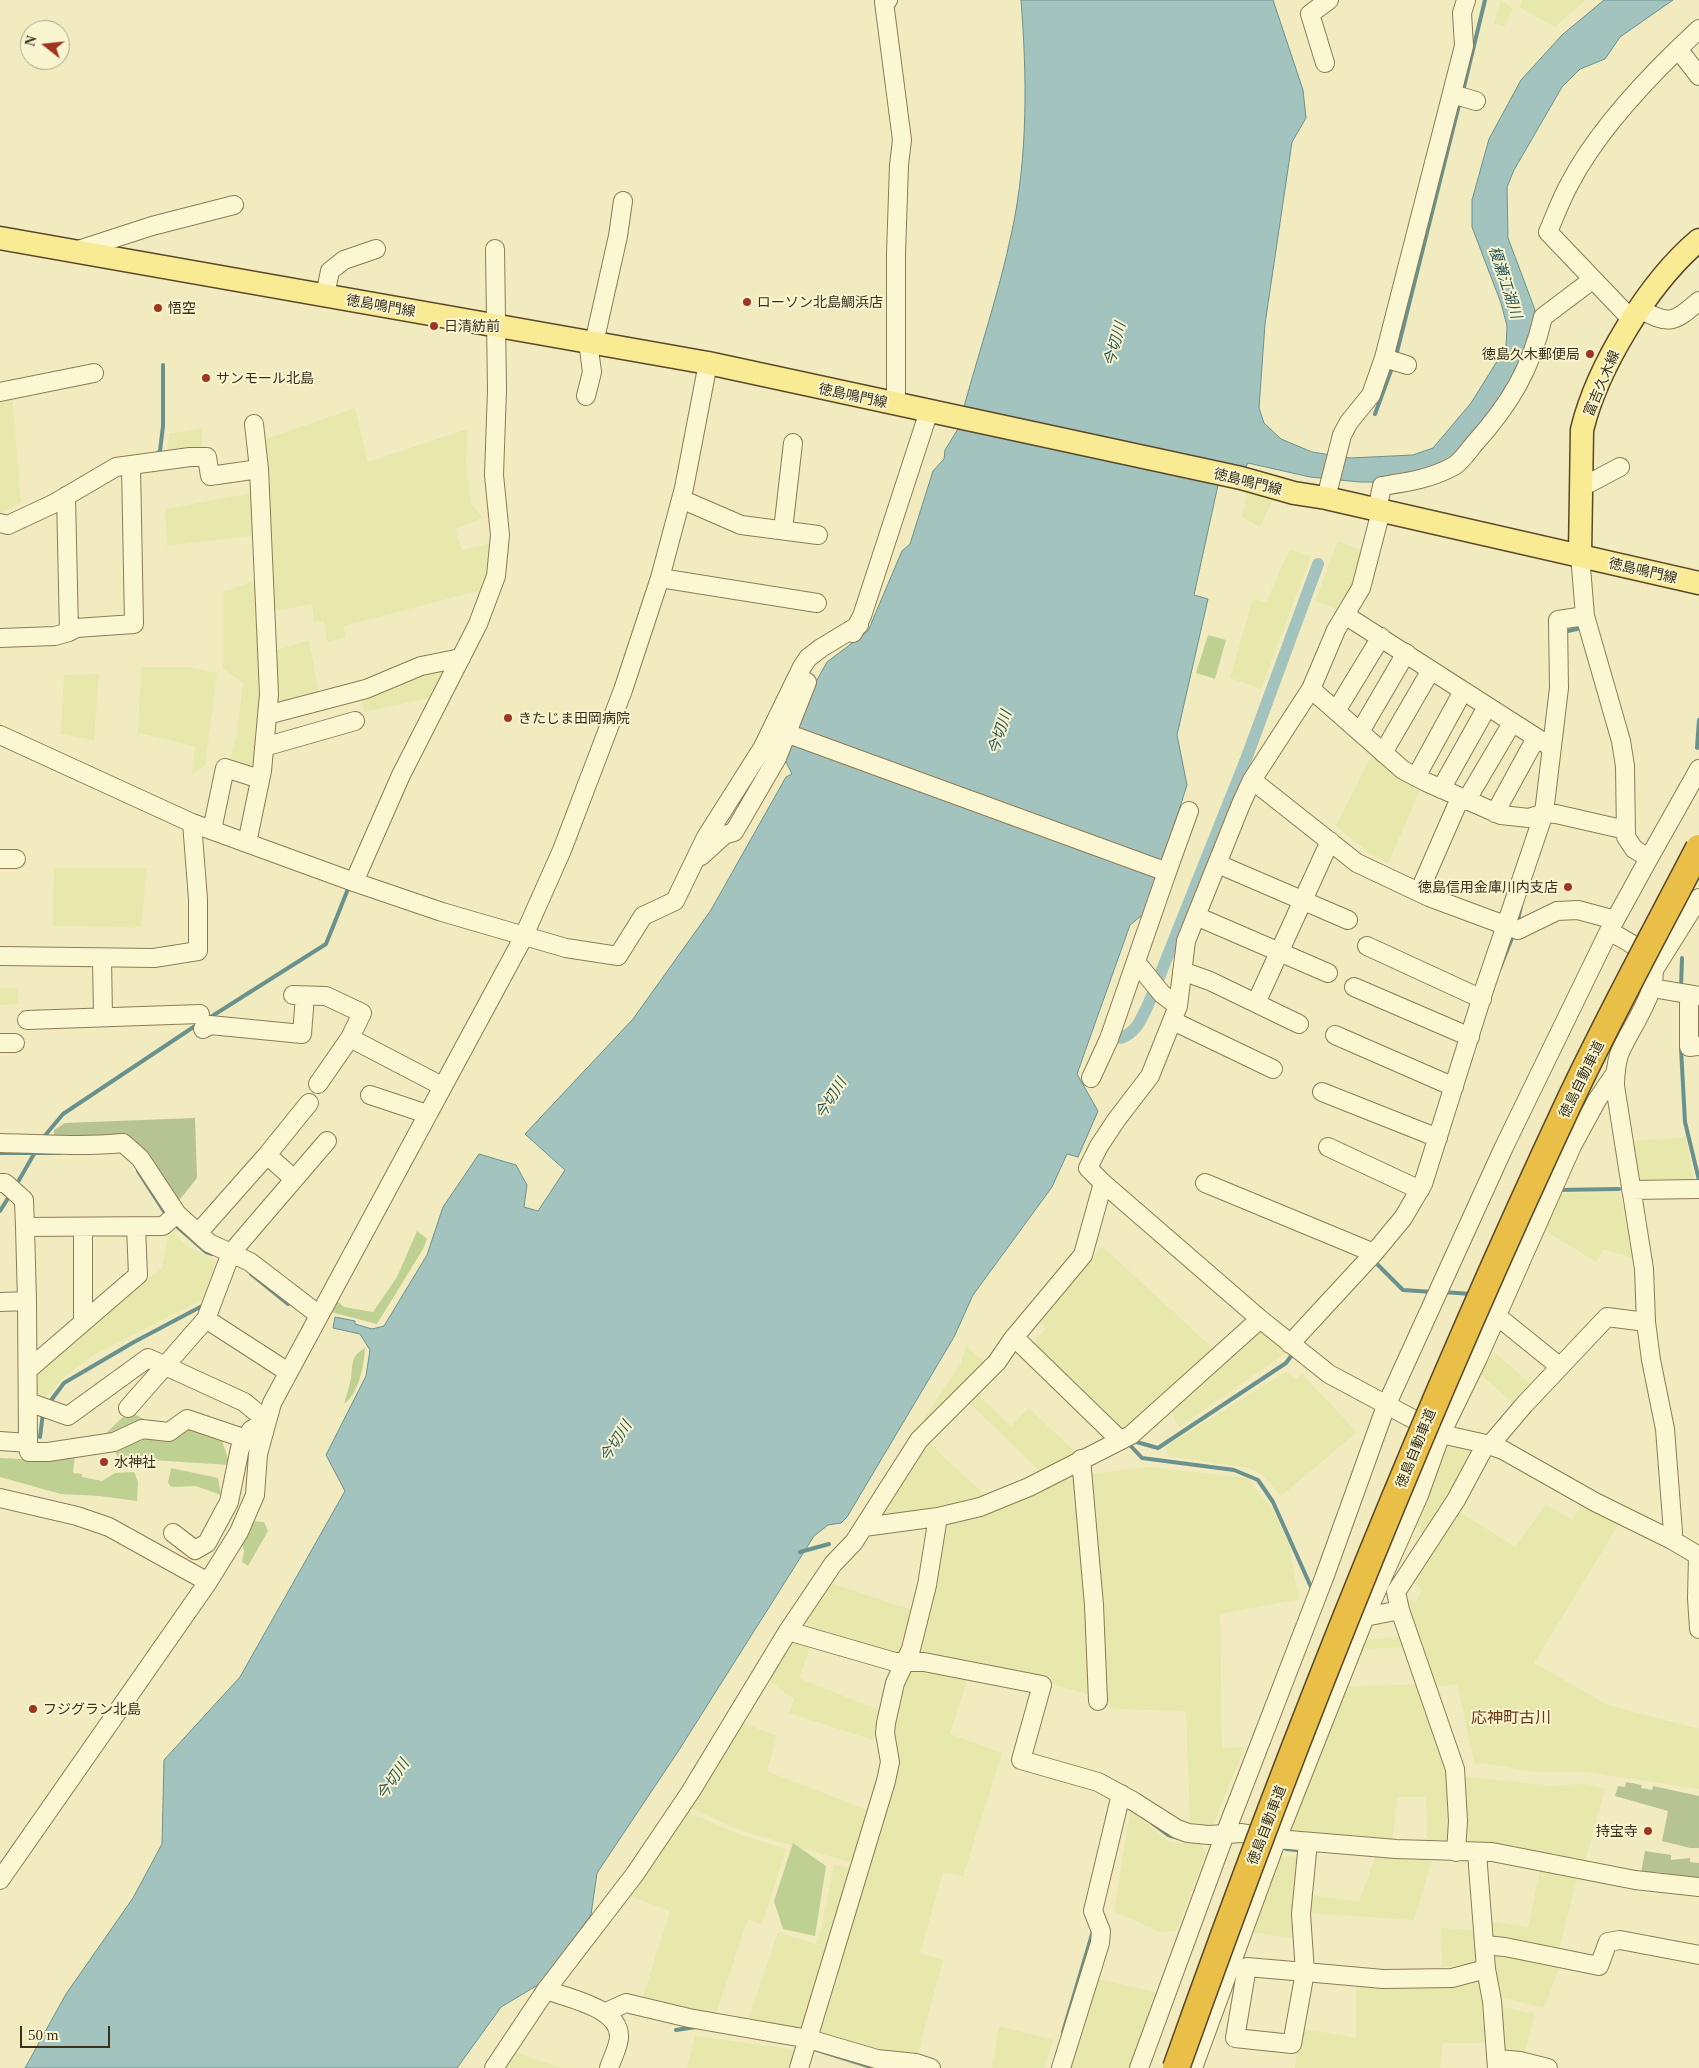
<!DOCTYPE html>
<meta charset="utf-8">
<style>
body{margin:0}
#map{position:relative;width:1699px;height:2068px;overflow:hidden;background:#f2ebbf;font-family:Georgia,serif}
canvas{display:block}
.north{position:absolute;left:20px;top:20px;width:50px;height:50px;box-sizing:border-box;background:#f8f4d0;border:1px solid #aca688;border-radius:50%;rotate:286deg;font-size:14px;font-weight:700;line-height:20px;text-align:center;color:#3a301c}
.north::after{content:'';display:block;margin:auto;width:18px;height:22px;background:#a03621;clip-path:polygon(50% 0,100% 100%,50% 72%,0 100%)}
.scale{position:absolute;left:20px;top:2026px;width:90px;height:22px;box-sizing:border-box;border:2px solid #3a301c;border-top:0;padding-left:6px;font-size:15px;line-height:18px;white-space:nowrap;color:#3a301c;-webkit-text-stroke:4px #f8f4d0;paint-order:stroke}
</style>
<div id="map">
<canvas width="1699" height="2068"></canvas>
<div class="north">N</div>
<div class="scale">50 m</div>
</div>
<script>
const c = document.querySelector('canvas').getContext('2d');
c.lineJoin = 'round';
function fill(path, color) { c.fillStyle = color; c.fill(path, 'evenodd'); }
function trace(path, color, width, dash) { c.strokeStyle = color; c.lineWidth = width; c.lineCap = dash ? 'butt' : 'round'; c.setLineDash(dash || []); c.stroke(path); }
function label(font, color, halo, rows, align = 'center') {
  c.font = font + ' Georgia,"Noto Sans JP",serif'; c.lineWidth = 4; c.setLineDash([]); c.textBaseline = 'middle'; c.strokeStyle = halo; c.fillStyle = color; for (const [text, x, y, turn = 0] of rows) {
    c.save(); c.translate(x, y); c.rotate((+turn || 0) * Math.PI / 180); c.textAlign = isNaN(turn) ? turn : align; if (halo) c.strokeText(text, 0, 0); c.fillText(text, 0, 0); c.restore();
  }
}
const farmland = new Path2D(`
 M 1501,0 L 1513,9 L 1505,26 L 1494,23 Z
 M 1522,0 L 1585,0 L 1555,27 L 1519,7 Z
 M 12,394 L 21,502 L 0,514 L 0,396 Z
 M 355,408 L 368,462 L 467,429 L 466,464 L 471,503 L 483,518 L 455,529 L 462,550 L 491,543 L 485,589 L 344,626 L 345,637 L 327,642 L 324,621 L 314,622 L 312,604 L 269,612 L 260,441 Z
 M 202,428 L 202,449 L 177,450 L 167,455 L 169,434 Z
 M 252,493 L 256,535 L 167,546 L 165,509 Z
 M 1247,493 L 1273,499 L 1260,527 L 1242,517 Z
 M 1338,541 L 1364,551 L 1355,583 L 1338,609 L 1315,601 Z
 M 1290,549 L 1311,556 L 1261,689 L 1230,678 L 1253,599 L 1266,602 Z
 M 259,579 L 261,718 L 254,766 L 248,771 L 229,764 L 236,737 L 243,683 L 223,669 L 223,592 Z
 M 309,640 L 319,696 L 271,710 L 271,652 Z
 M 448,666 L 433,697 L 364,712 L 361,696 Z
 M 141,667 L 189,667 L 217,673 L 205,766 L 192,774 L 195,746 L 138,733 Z
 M 99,674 L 94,740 L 61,734 L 64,675 Z
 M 1372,755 L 1394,774 L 1420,790 L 1388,864 L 1372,855 L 1336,826 Z
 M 54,868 L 147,868 L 141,927 L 53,926 Z
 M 0,988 L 17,988 L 19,1004 L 0,1005 Z
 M 1686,1137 L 1694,1184 L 1639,1182 L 1632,1141 Z
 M 1620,1192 L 1632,1258 L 1604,1249 L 1596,1262 L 1543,1229 L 1558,1194 Z
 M 171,1230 L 188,1247 L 216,1261 L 203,1299 L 92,1356 L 64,1377 L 43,1400 L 37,1395 L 38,1370 L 134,1287 L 162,1269 L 168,1233 Z
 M 1102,1246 L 1219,1354 L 1143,1421 L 1120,1432 L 1030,1347 L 1046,1328 L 1040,1323 Z
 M 1261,1325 L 1289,1351 L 1179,1427 L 1170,1409 Z
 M 966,1346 L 985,1362 L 927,1425 L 922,1422 L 961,1363 Z
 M 1494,1352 L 1533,1386 L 1514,1404 L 1480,1374 Z
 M 1286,1372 L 1296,1380 L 1302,1374 L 1357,1432 L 1281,1496 L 1263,1475 L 1249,1468 L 1168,1456 L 1165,1447 Z
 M 976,1393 L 1011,1426 L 1029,1408 L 1078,1455 L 1042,1473 L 968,1402 Z
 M 924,1439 L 985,1495 L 932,1512 L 875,1521 Z
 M 1473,1446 L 1477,1449 L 1428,1535 L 1410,1524 L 1426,1491 L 1433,1483 L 1440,1460 L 1448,1447 Z
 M 1150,1467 L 1247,1478 L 1272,1508 L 1289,1545 L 1299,1599 L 1220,1614 L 1222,1748 L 1245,1747 L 1213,1825 L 1190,1822 L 1186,1711 L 1112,1709 L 1107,1703 L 1088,1474 Z
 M 1076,1474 L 1091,1695 L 1028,1677 L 916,1656 L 944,1524 L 1002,1509 Z
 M 1546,1504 L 1572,1520 L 1581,1506 L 1620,1522 L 1534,1663 L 1608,1705 L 1699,1729 L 1699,1789 L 1588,1772 L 1538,1772 L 1474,1762 L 1457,1684 L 1436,1687 L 1405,1598 L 1416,1602 L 1422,1590 L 1411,1578 L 1454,1508 L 1515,1547 Z
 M 828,1582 L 911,1610 L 899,1654 L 892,1658 L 800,1627 Z
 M 1406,1637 L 1406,1647 L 1365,1649 L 1364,1640 Z
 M 795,1639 L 812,1642 L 799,1678 L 881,1711 L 873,1740 L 789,1713 L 794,1699 L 769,1681 Z
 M 919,1668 L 968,1677 L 950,1734 L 1002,1753 L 963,1876 L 943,1872 L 920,1953 L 943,1960 L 917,2056 L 866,2051 L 818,2034 L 871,1847 L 884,1817 L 897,1751 L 893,1732 L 908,1671 Z
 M 1422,1684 L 1444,1758 L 1451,1801 L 1453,1843 L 1427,1841 L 1426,1797 L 1397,1797 L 1392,1842 L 1301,1837 L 1290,1827 L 1345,1687 Z
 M 743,1723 L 777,1736 L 767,1771 L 869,1811 L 853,1863 L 742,1831 L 690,1808 Z
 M 1462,1776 L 1549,1786 L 1587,1784 L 1605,1789 L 1584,1865 L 1468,1842 Z
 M 1130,1811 L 1170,1842 L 1201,1844 L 1206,1853 L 1176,1931 L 1160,1932 L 1114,1911 Z
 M 687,1812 L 739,1834 L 786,1849 L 762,1925 L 748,1919 L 716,2014 L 643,1997 L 670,1911 L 630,1896 Z
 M 1277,1856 L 1300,1857 L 1292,1938 L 1249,1932 Z
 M 1375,1857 L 1432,1861 L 1414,1920 L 1311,1913 L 1314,1895 L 1359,1902 Z
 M 834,1864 L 853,1869 L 815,1997 L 810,1998 L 803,2030 L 748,2020 L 778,1932 L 816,1944 L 822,1926 Z
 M 1540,1871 L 1577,1879 L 1558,1954 L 1491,1940 L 1490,1921 L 1528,1927 Z
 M 1441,1928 L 1473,1930 L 1477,1963 L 1442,1967 Z
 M 1491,1954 L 1524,1954 L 1560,1966 L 1544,2008 L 1496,1996 Z
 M 1480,1975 L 1491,2043 L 1443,2043 L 1440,2068 L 1295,2068 L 1300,2028 L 1356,2038 L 1356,1984 Z
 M 1098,1979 L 1155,1992 L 1130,2068 L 1069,2068 Z
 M 1498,2006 L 1535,2014 L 1524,2056 L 1503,2055 Z
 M 999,2026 L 1053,2040 L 1044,2068 L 992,2068 Z
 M 695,2036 L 797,2050 L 792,2068 L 687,2068 Z
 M 514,2052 L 561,2068 L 505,2068 Z`);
const green = new Path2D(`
 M 1208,635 L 1226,640 L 1215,679 L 1196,673 Z
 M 417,1231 L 427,1239 L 423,1249 L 377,1324 L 331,1312 L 336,1300 L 344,1307 L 373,1312 L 397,1277 Z
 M 365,1348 C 364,1366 359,1393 344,1404 C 346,1396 349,1388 351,1379 C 353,1365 350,1356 365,1348 Z
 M 129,1411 L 151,1423 L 220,1434 L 230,1465 L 119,1458 L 113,1449 L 94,1445 Z
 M 83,1451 L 85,1456 L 75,1456 L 73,1473 L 82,1474 L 82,1477 L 102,1481 L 115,1473 L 134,1472 L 138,1482 L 137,1501 L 100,1496 L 61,1494 L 0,1477 L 0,1458 L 21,1459 L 29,1456 Z
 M 171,1468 L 218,1478 L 221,1495 L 196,1486 L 171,1487 L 168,1483 Z
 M 251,1521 L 264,1522 L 268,1531 L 248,1566 L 242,1562 L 244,1551 L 241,1540 Z
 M 793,1843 L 826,1866 L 815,1936 L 783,1929 L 774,1901 Z`);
const cemetery = new Path2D(`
 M 195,1118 L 197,1178 L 177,1203 L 126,1140 L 54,1138 L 54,1130 L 65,1123 Z
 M 1626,1782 L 1642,1785 L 1641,1788 L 1652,1790 L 1653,1786 L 1699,1796 L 1699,1848 L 1690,1848 L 1662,1841 L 1668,1811 L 1615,1796 L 1618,1786 L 1625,1787 Z
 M 1645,1851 L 1671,1855 L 1671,1860 L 1690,1858 L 1690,1862 L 1699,1863 L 1699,1881 L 1664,1880 L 1665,1873 L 1654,1872 L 1652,1878 L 1641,1873 Z`);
const water = new Path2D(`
 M 1021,0 L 1273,0 L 1303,90 L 1306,118 L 1292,142 L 1265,324 L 1259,408 L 1264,423 L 1281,439 L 1312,452 L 1350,458 L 1413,455 L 1433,448 L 1471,403 L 1506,347 L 1507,326 L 1501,303 L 1472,227 L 1472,200 L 1489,139 L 1521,80 L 1562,35 L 1604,0 L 1673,0 L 1620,37 L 1605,59 L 1580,69 L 1562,87 L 1514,170 L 1507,187 L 1508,238 L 1535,310 L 1533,333 L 1527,358 L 1485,423 L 1441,469 L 1383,482 L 1360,482 L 1310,477 L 1248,463 L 1244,470 L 1218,485 L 1194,595 L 1208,599 L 1177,735 L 1187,785 L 1147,911 L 1130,925 L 1077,1074 L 1098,1111 L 1078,1157 L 1067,1154 L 1052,1187 L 973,1295 L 954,1337 L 847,1517 L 841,1523 L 828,1525 L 814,1536 L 679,1750 L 597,1873 L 591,1915 L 541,1983 L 501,2007 L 457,2068 L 25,2068 L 66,1994 L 133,1898 L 162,1844 L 164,1760 L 240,1677 L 345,1491 L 326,1455 L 366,1376 L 370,1350 L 360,1334 L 333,1328 L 335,1317 L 355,1321 L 355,1324 L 372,1329 L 384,1326 L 427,1255 L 443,1207 L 479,1154 L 516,1165 L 527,1185 L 524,1207 L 538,1211 L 565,1170 L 525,1134 L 633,1019 L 711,910 L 786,777 L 792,774 L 784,758 L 818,678 L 827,662 L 868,631 L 902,551 L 910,544 L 933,471 L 944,459 L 945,450 L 958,429 C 975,363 998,298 1012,231 C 1028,156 1027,76 1021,0 Z`);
const stream = new Path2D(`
 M 1463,91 L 1485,0
 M 1396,356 L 1460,101
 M 1375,414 L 1393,365
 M 155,455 L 160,451 L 163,426 L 163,365
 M 1563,632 L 1577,629
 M 1697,748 L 1699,720
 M 1245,762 L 1249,766
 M 1517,924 L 1521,906
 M 1500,968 L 1514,933
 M 1681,988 L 1682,958
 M 209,1018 L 326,944 L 348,889
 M 1681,1048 L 1685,1122 L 1699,1180
 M 42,1139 L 63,1114 L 198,1024
 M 0,1153 L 60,1153
 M 138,1171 L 167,1216
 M 15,1187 L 34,1154
 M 1557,1190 L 1619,1189
 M 0,1211 L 10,1195
 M 173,1223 L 206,1252 L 212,1254
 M 1375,1262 L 1403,1290 L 1433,1292
 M 251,1274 L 288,1304
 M 1443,1292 L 1471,1294
 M 49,1403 L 64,1383 L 134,1342 L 204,1305
 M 40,1437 L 43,1413
 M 1133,1441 L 1158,1448 L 1286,1363 L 1294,1352
 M 1128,1443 L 1142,1458 L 1234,1470 L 1258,1480 L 1273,1502 L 1311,1587
 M 800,1552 L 829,1544
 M 1152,1823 L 1168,1835 L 1185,1840
 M 1286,1849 L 1297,1850
 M 676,2030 L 696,2027
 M 1063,2032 L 1093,1931
 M 814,2049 L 874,2068`);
const canal = new Path2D(`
 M 1121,1038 C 1137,1032 1141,1019 1148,1005 L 1245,762 L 1318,564`);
const minor = new Path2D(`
 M 888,0 L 884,2 L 902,140 L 899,165 L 896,254 L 896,404
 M 1699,29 L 1678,49 L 1699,76
 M 1325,63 L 1310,14 L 1329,0
 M 1452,94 L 1476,101
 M 75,251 L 152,226 L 234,205
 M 325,295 L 330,271 L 344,260 L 376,249
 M 1640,309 C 1670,326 1674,322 1699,301
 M 1632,320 L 1548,232 C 1555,216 1561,199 1570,183 C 1594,137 1640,86 1678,49
 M 594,343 L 618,236 L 623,201
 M 1384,358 L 1407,365
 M 0,392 L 94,373
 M 586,396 L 592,372 L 588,342
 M 1582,487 L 1620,467
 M 66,496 L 69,632 L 76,628 L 134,624 L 131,466
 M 1326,498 L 1342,435 L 1349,422 L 1371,395 L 1384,358 L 1464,46 L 1462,13 L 1466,0
 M 681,499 L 741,525 L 818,535
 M 1377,510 L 1382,486 C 1408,482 1430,479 1454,466 C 1462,461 1469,450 1475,443 C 1510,404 1531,369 1543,317 L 1592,280
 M 0,523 L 8,525 L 53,504 L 116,467 L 190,457 L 207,457 L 210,476 L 259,469
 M 783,530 L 793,443
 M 660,578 L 817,603
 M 1345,615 L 1551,747
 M 853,633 L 862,616 L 929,411
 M 0,638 L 55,636 L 69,632
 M 1311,689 L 1403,770 L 1426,782 L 1501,815 L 1529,818 L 1544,813 L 1556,814 L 1626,830
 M 1336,711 L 1381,637
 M 267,715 L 366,689 L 421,666 L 461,658
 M 1360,732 L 1406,653
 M 786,733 L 1167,872 L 1109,1039 L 1091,1078
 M 0,735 L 192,823 L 354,882 L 442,912 L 566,948 L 618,956 L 643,916 L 675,901 L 706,837 L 763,747 L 802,667 L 808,658 L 821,648 L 859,625
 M 264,747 L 355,721
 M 1383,753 L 1431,670
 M 1416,777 L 1463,691
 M 1252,780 L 1357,863 L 1429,897 L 1518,930 L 1557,911 L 1578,910 L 1615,920
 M 1441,789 L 1487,707
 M 1466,801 L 1512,723
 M 1495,813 L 1536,738
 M 212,830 L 225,768 L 260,779
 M 247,843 L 262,771 L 269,694 L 259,469 L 254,424
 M 701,856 L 724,835 L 734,832 L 777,758 L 807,682
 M 1649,858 L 1699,769
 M 0,859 L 16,859
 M 1218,864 L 1348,920
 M 1167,872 L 1189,811
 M 354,882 L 401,775 L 478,624 L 496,576 L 500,535 L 494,475 L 497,390 L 495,249
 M 1419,892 L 1460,798
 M 1196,916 L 1328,973
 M 1367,946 L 1482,999
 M 0,956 L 154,958 L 198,951 L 198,899 L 192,823
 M 102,958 L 103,1016
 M 1136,962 L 1162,994 L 1178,1006
 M 1654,970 L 1699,898
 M 1182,971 L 1210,981 L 1299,1024
 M 1354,987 L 1470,1037
 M 1652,988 L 1699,996
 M 1689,994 L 1689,1047 L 1699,1046
 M 293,995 L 326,996 L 362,1013 L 350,1038 L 442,1086
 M 1256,1003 L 1330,841
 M 27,1020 L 200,1014
 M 1173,1021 L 1273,1069
 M 203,1029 L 210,1025 L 302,1034 L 305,996
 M 1335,1035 L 1454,1087
 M 0,1043 L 15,1043
 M 318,1084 L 350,1038
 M 1322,1092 L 1438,1138
 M 370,1095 L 427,1114
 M 0,1143 C 41,1144 82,1147 123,1143 L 140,1158 L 177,1214 L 209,1243 L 250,1262 L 319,1315
 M 1328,1147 L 1420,1190
 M 267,1155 L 294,1179
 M 0,1183 L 5,1183 L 24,1200 L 25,1227
 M 1103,1183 L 1088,1168 L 1099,1146 L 1117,1119 L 1150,1076 L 1178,1006 L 1186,941 L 1241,804 L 1252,780 L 1311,689 L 1336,630 L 1361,588 L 1381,511
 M 1205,1183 L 1374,1253
 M 1631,1190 L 1699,1189
 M 83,1227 L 83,1322
 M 198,1233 L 267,1155 L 309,1103
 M 0,1302 L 27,1301 L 25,1227 L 163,1226 L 177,1214
 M 1497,1316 L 1559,1366
 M 206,1319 L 231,1253 L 327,1141
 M 1014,1337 L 1120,1440
 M 1290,1344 L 1374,1253 L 1403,1218 L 1423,1184 L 1485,987 L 1544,813 L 1559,688 L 1558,620 L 1585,616
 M 29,1369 L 138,1275 L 136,1227
 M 28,1402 L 68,1416 L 148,1358 L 244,1402 L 267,1421 L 251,1430 L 240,1448 L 229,1502 L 207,1543 L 195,1550 L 173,1533
 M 128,1408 L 206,1319 L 288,1372
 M 0,1441 L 28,1443 L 27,1301
 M 28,1443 L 29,1452 L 48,1452 L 114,1442 L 142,1429 L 169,1432 L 187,1419 L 246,1439
 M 1490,1445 L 1524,1405 L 1607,1317 L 1646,1322
 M 1081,1459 L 1094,1605 L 1098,1701
 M 0,1498 L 77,1516 L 109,1527 L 208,1582
 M 864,1527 L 938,1517 L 980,1507 L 1029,1487 L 1131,1435 L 1260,1319
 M 1672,1540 L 1699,1556
 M 1698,1556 L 1697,1598 L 1699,1629
 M 1365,1617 L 1400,1610
 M 788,1631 L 895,1662 L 924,1662 L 1042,1685 L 1021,1760 L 1098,1782 L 1133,1801 L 1177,1829 L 1188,1833 L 1209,1835 L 1242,1833 L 1277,1839 L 1396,1849 L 1492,1852 L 1635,1880 L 1699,1887
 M 1308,1842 L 1301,1914 L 1305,1972 L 1247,1967 L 1235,2038 L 1292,2044 L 1305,1972 L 1383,1979 L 1452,1978 L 1486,1969
 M 1456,1852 L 1458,1821 L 1455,1769 L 1400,1610 L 1396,1592 L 1456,1500 L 1486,1444
 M 1477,1853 L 1486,1969 L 1492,2001 L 1497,2068
 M 0,1880 L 208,1582 L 239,1532 L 255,1495 L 258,1454 L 272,1403 L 522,940 L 562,850 L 623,690 L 660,578 L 684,488 L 708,363
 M 1485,1945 L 1505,1947 L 1599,1966 L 1608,1942 L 1620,1940 L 1699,1955
 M 546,1990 C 568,1998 621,2008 619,2038 C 618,2048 612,2059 609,2068
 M 606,2012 L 626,2003 L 689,2018 L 809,2039 L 877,2059 L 916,2063 L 931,2068
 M 1498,2059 L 1520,2061 L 1548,2068
 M 494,2068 L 546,1990 L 635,1874 L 691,1791 L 788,1631 L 833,1564 L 854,1542 L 919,1440 L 997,1362 L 1012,1340 L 1083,1255 L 1103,1183 L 1260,1319 L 1329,1374 L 1441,1434 L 1486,1444 L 1503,1450 L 1595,1502 L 1672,1540 L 1673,1532 L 1665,1429 L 1651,1360 L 1646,1322 L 1644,1269 L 1615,1086 C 1615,1076 1616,1065 1619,1055 C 1627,1032 1666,983 1650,960 C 1640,947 1623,939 1609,931 L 1649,858 L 1634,849 L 1626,837 L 1625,766 L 1621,741 L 1585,616 L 1580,555
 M 799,2068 L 886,1781 L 890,1762 L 885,1733 L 886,1723 L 895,1683 L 911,1649 L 927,1585 L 938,1517
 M 1061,2068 L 1100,1943 L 1101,1931 L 1093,1911 L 1121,1794
 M 1139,2068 L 1225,1834 L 1324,1578 L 1386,1406 L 1504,1147 L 1609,931
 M 1193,2068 L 1277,1839 L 1365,1617 L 1419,1495 L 1441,1434 L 1478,1358 L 1572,1146 L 1597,1100 L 1616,1072`);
const major = new Path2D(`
 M 0,238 L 708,363 L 1241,478 L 1294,493 L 1326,498 L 1699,583
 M 1580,555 L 1582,430 C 1597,367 1649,282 1699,240`);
const highwayBridge = new Path2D(`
 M 1176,2068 C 1293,1739 1423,1414 1571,1098 C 1611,1013 1656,931 1699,848`);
const markers = [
 [747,302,5,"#a03621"],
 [158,308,5,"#a03621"],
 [434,326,5,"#a03621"],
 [1590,354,5,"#a03621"],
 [206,378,5,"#a03621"],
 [508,718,5,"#a03621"],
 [1568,887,5,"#a03621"],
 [104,1462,5,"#a03621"],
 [33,1709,5,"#a03621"],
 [1648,1831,5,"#a03621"]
];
const poiNames = [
 ["ローソン北島鯛浜店",757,302],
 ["悟空",168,308],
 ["日清紡前",444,326],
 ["徳島久木郵便局",1580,354,"right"],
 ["サンモール北島",216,378],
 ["きたじま田岡病院",518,718],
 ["徳島信用金庫川内支店",1558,887,"right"],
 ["水神社",114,1462],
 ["フジグラン北島",43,1709],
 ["持宝寺",1638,1831,"right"]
];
const streetNames = [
 ["徳島鳴門線",381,305,10],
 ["富吉久木線",1601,383,-67],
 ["徳島鳴門線",853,395,12],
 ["徳島鳴門線",1248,481,14],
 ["徳島鳴門線",1643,570,13],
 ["徳島自動車道",1581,1079,-64],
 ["徳島自動車道",1415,1448,-68],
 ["徳島自動車道",1266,1825,-69]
];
const waterNames = [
 ["榎瀬江湖川",1506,282,72],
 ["今切川",1114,344,-75],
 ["今切川",999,732,-72],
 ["今切川",830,1098,-58],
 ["今切川",615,1441,-57],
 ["今切川",392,1779,-56]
];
const quarterNames = [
 ["応神町古川",1511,1717]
];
fill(farmland, '#e7e8ac');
fill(green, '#bed092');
fill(cemetery, '#b5c492');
fill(water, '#a3c3bf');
trace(water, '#69928f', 1);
trace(stream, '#69928f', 4);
trace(canal, '#a3c3bf', 12);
trace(minor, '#8c7c56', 20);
trace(major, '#59492b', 25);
trace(minor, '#fcf7d3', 18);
trace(major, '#f8eb94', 22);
trace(highwayBridge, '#59492b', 29, []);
trace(highwayBridge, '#e9bf48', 26);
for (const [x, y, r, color] of markers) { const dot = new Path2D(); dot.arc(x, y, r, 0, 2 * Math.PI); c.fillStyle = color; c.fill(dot); trace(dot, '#f8f4d0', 2); }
label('14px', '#3a301c', '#f8f4d0', poiNames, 'left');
label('14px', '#3a301c', '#f8f4d0', streetNames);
label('italic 15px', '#2a565b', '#f8f4d0', waterNames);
label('16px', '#6a3817', '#f8f4d0', quarterNames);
</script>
